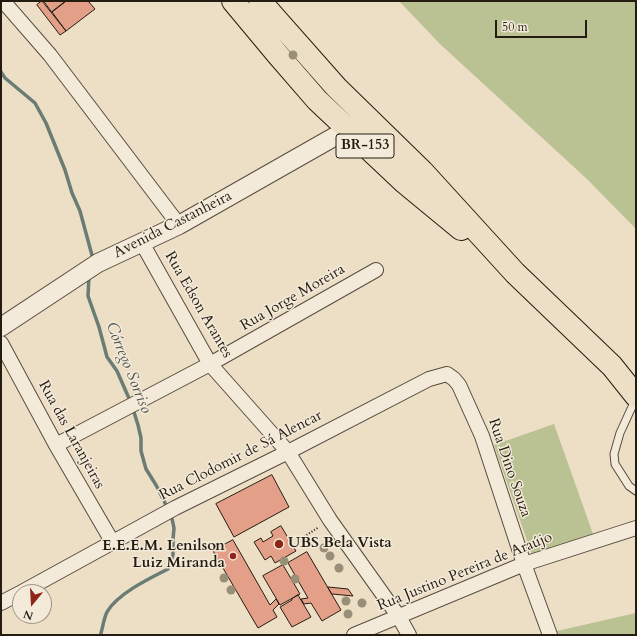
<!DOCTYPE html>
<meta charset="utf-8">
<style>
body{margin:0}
#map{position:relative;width:637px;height:636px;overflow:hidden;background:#eddec6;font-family:Cardo,serif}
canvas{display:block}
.frame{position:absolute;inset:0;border:2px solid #251c11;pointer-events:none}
.north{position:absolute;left:12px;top:584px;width:40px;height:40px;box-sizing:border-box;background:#f3eada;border:1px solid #a1988a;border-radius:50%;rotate:198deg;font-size:11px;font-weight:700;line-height:16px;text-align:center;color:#251c11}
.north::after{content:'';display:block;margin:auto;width:14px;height:18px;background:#8f2418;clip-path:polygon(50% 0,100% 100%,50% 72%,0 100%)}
.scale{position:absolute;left:495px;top:20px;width:92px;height:18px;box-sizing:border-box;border:2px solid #251c11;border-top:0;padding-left:5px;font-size:12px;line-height:14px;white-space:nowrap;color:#251c11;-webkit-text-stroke:3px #f3eada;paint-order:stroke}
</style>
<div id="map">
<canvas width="637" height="636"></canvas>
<div class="frame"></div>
<div class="north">N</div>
<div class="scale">50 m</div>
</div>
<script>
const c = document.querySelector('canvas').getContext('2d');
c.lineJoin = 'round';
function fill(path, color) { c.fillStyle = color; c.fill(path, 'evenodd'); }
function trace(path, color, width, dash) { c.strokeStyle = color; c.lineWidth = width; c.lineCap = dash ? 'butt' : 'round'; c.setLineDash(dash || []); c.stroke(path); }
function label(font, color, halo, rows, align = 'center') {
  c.font = font + ' Cardo,serif'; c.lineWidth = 3; c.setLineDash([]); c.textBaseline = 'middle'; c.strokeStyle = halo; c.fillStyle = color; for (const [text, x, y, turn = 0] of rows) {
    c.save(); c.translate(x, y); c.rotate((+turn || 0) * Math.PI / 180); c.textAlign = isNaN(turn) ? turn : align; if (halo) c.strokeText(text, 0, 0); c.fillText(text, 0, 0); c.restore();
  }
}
const green = new Path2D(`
 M 399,1 L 636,1 L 636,229 L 587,179 L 440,44 Z
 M 554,424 L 593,534 L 532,555 L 494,445 Z
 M 636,613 L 636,635 L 558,635 L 557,631 Z`);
const stream = new Path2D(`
 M 1,72 L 5,78 L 35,103 L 46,123 L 65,170 L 72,193 L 80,211 L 93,259
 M 89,276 L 88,296 L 99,327 L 107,357 L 117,371 L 131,403
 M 133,409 L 138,425 L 141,438 L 141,451 L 146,469 L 156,485 L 168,509
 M 101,635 L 101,633 C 103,626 104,618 107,612 C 117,594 150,578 168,569 L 173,555 L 173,539 L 174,528 L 171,514`);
const building = new Path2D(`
 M 42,1 L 66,31 L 60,35 L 37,5 Z
 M 44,1 L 65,1 L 65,2 L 52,12 Z
 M 66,1 L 88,1 L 95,9 L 66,31 L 52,12 Z
 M 272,475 L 289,507 L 234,537 L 216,504 Z
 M 281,526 L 296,551 L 275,563 L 271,556 L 265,560 L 254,542 L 261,538 L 263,542 L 273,536 L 271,532 Z
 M 233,540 L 270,605 L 276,599 L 279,604 L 273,610 L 277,617 L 258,628 L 213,551 Z
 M 307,552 L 341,610 L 322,621 L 311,603 L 304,604 L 301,599 L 308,598 L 288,563 Z
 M 283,565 L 300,594 L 280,605 L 263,576 Z
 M 328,587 L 348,589 L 353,596 L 332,594 Z
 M 298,595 L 311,617 L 292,627 L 280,607 L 292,600 L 292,599 Z`);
const path = new Path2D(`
 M 299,540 L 319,527`);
const service = new Path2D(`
 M 636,398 L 620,433 L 614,454 L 615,464 L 629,486 L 636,491`);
const minor = new Path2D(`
 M 3,1 L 50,55 L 179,225
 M 142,243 L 210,364 L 288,452 L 330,520 L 399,617 L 409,635
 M 1,343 L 56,445 L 113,543
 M 56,445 L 210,364 L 376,270
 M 22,592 L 175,508 L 288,452 L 429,379 L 447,374 L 454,379 L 459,385 L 482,436 L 524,564 L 550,635
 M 1,603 L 20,593
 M 354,635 L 524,564 L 636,528`);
const tertiary = new Path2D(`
 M 1,327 L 98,263 L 179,225 L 348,129`);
const primary = new Path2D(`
 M 233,1 L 278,55 L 317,100 L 404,182 L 461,229
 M 260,1 L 336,87 L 422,171 L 515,273 L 612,366 L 636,396`);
const trees = [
 [293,55],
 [324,548],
 [330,556],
 [284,561],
 [339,568],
 [224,578],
 [295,579],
 [231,590],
 [346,601],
 [362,603],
 [348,614]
];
const markers = [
 [279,544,5,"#8f2418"],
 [233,556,4,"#8f2418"]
];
const shields = [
 [365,146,58]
];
const shieldNames = [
 ["BR-153",365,146]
];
const streetNames = [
 ["Avenida Castanheira",173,225,-27],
 ["Rua Jorge Moreira",293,298,-30],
 ["Rua Edson Arantes",198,305,60],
 ["Rua das Laranjeiras",71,435,61],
 ["Rua Clodomir de Sá Alencar",241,456,-27],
 ["Rua Dino Souza",509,468,71],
 ["Rua Justino Pereira de Araújo",465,572,-22]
];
const poiNames = [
 ["UBS Bela Vista",288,544],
 ["E.E.E.M. Lenilson",225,547,"right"],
 ["Luiz Miranda",225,564,"right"]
];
const waterNames = [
 ["Córrego Sorriso",128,368,68]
];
fill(green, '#bac193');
trace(stream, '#6b7c75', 3.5);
fill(building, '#e39f88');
trace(building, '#251c11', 1);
trace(service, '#574c3e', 9);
trace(minor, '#574c3e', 16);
trace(tertiary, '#574c3e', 20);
trace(primary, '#251c11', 24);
trace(path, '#251c11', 2, [1, 2]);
trace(service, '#f3eada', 7);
trace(minor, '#f3eada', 14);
trace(tertiary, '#f3eada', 18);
trace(primary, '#eddec6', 22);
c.fillStyle = '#988f78';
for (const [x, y] of trees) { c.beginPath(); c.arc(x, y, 4.5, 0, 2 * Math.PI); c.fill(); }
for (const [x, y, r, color] of markers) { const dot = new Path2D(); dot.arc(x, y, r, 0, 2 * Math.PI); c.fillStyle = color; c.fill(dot); trace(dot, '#f3eada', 1.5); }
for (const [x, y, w] of shields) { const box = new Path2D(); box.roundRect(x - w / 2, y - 12, w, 24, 3); c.fillStyle = '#f3eada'; c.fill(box); trace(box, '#251c11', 1); }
label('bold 14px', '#251c11', null, shieldNames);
label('15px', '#251c11', '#f3eada', streetNames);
label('bold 15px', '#251c11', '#f3eada', poiNames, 'left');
label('italic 16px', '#4e544b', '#f3eada', waterNames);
</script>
